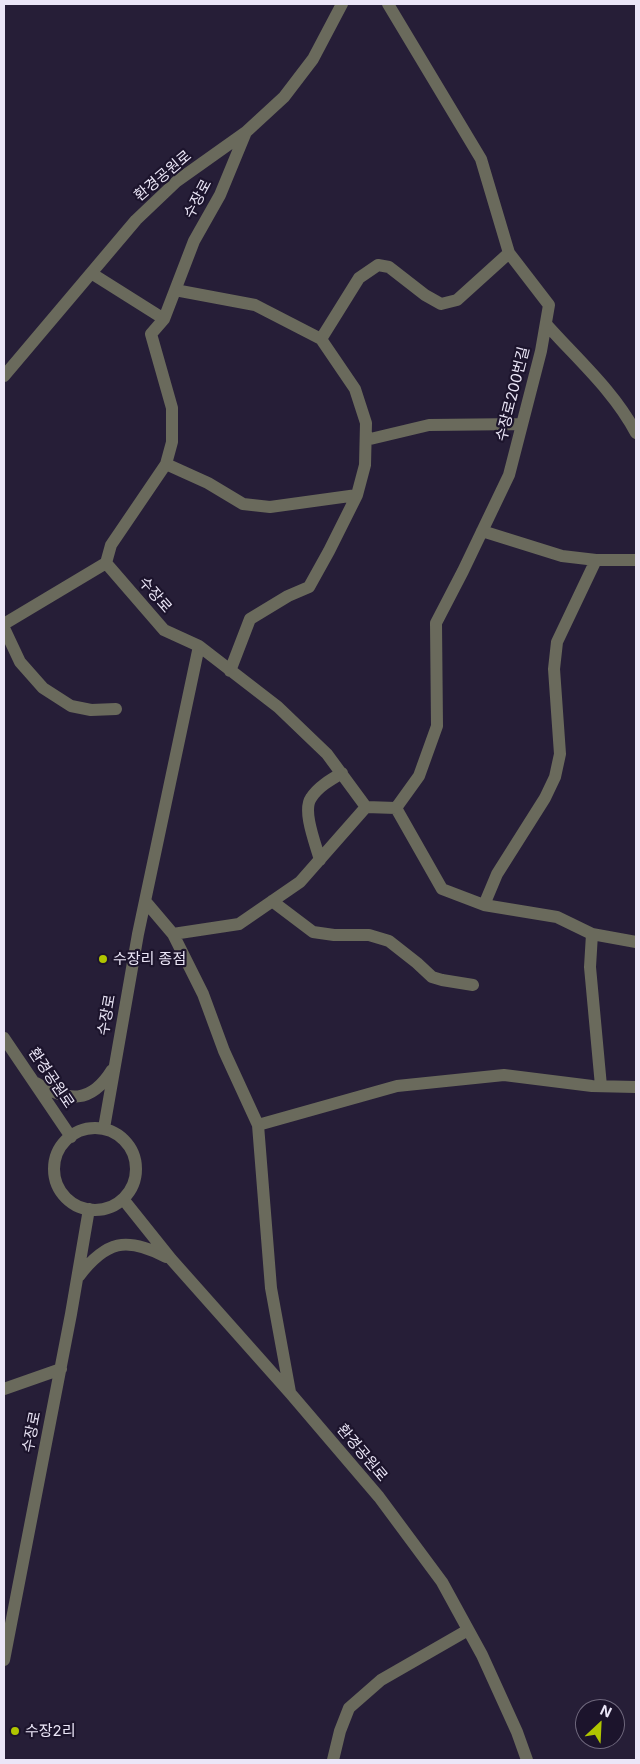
<!DOCTYPE html>
<meta charset="utf-8">
<style>
body{margin:0}
#map{position:relative;width:640px;height:1764px;overflow:hidden;background:#261e37;font-family:Inter,sans-serif}
canvas{display:block}
.frame{position:absolute;inset:0;border:5px solid #ebe6f7;pointer-events:none}
.north{position:absolute;left:575px;top:1699px;width:50px;height:50px;box-sizing:border-box;background:#1c142c;border:1px solid #6f687d;border-radius:50%;rotate:25deg;font-size:14px;font-weight:700;line-height:20px;text-align:center;color:#ebe6f7}
.north::after{content:'';display:block;margin:auto;width:18px;height:22px;background:#b0c500;clip-path:polygon(50% 0,100% 100%,50% 72%,0 100%)}
</style>
<div id="map">
<canvas width="640" height="1764"></canvas>
<div class="frame"></div>
<div class="north">N</div>
</div>
<script>
const c = document.querySelector('canvas').getContext('2d');
c.lineJoin = 'round';
function trace(path, color, width, dash) { c.strokeStyle = color; c.lineWidth = width; c.lineCap = dash ? 'butt' : 'round'; c.setLineDash(dash || []); c.stroke(path); }
function label(font, color, halo, rows, align = 'center') {
  c.font = font + ' Inter,"Noto Sans KR",sans-serif'; c.lineWidth = 4.5; c.setLineDash([]); c.textBaseline = 'middle'; c.strokeStyle = halo; c.fillStyle = color; for (const [text, x, y, turn = 0] of rows) {
    c.save(); c.translate(x, y); c.rotate((+turn || 0) * Math.PI / 180); c.textAlign = isNaN(turn) ? turn : align; if (halo) c.strokeText(text, 0, 0); c.fillText(text, 0, 0); c.restore();
  }
}
const minor = new Path2D(`
 M 388,4 L 481,159 L 509,253 L 549,305 L 541,351 L 509,475 L 463,571 L 436,623 L 437,726 L 419,776 L 396,808
 M 91,273 L 164,319
 M 175,290 L 255,305 L 321,339 L 355,389 L 366,423 L 365,465 L 357,495 L 329,551 L 309,587 L 288,596 L 250,619 L 230,671
 M 546,324 C 577,359 614,391 636,433
 M 321,339 L 359,278 L 378,265 L 389,267 L 425,295 L 441,304 L 457,300 L 509,253
 M 4,376 L 136,220 L 177,181 L 246,132 L 284,97 L 313,59 L 342,4
 M 366,440 L 429,425 L 522,424
 M 166,464 L 208,483 L 243,504 L 270,507 L 357,495
 M 482,531 L 562,556 L 596,560 L 557,642 L 554,669 L 560,754 L 555,777 L 545,798 L 497,874 L 484,905
 M 596,560 L 636,560
 M 4,624 L 106,563
 M 4,628 L 20,662 L 43,688 L 71,706 L 91,710 L 116,709
 M 199,646 L 278,707 L 327,754 L 366,807 L 396,808 L 442,889 L 484,905 L 557,917 L 592,934 L 636,942
 M 320,860 C 316,845 302,811 311,798 C 318,787 330,780 342,773
 M 145,901 L 173,934 L 203,994 L 224,1051 L 258,1125 L 271,1288 L 290,1392
 M 272,901 L 313,932 L 334,935 L 369,935 L 389,941 L 417,963 L 432,977 L 442,980 L 473,985
 M 173,934 L 239,924 L 300,882 L 366,807
 M 592,934 L 590,967 L 601,1086
 M 4,1038 L 71,1137
 M 36,1083 C 68,1102 91,1104 112,1070
 M 258,1125 L 397,1086 L 504,1075 L 592,1086 L 636,1087
 M54 1169a41 41 0 1 1 82 0a41 41 0 1 1-82 0Z
 M 104,1128 L 138,934 L 199,646 L 164,630 L 106,563 L 111,545 L 166,464 L 172,442 L 172,408 L 151,334 L 164,319 L 194,241 L 220,195 L 246,132
 M 123,1199 L 171,1259 L 291,1394 L 379,1497 L 442,1582 L 482,1655 L 517,1732 L 527,1760
 M 79,1276 C 106,1241 126,1236 166,1257
 M 4,1389 L 61,1369
 M 4,1660 L 71,1314 L 89,1209
 M 333,1760 L 340,1731 L 349,1708 L 381,1680 L 468,1630`);
const markers = [
 [103,959,5,"#b0c500"],
 [15,1731,5,"#b0c500"]
];
const streetNames = [
 ["환경공원로",163,176,-40],
 ["수장로",198,199,-62],
 ["수장로200번길",513,394,-76],
 ["수장로",155,595,49],
 ["수장로",107,1015,-80],
 ["환경공원로",51,1078,56],
 ["수장로",32,1432,-79],
 ["환경공원로",362,1453,50]
];
const poiNames = [
 ["수장리 종점",113,959],
 ["수장2리",25,1731]
];
trace(minor, '#6a6a5c', 12);
for (const [x, y, r, color] of markers) { const dot = new Path2D(); dot.arc(x, y, r, 0, 2 * Math.PI); c.fillStyle = color; c.fill(dot); trace(dot, '#1c142c', 2); }
label('15px', '#ebe6f7', '#1c142c', streetNames);
label('15px', '#ebe6f7', '#1c142c', poiNames, 'left');
</script>
